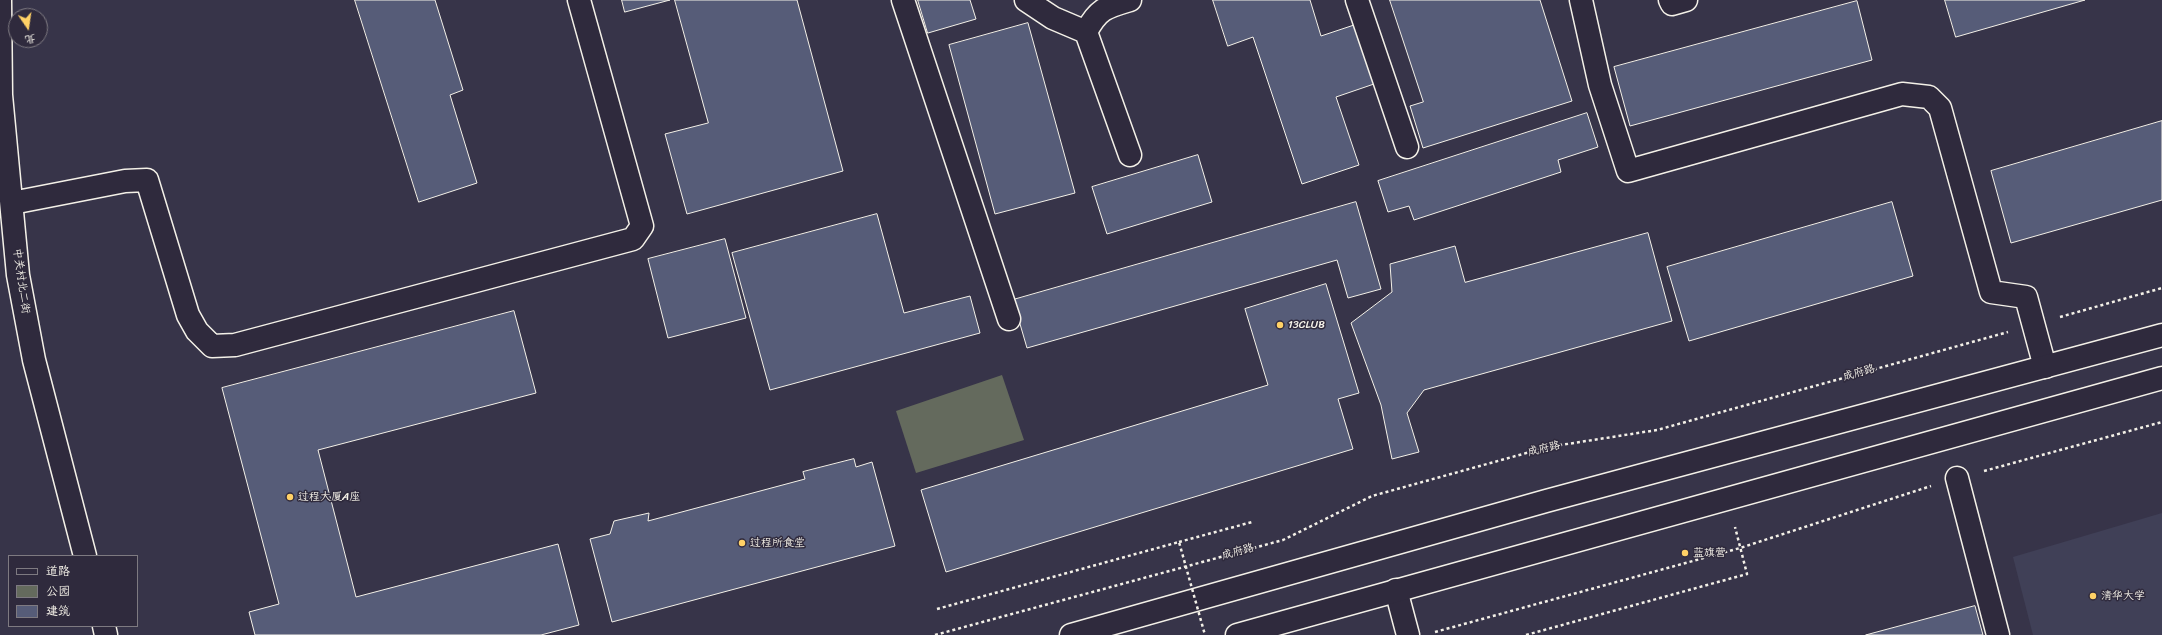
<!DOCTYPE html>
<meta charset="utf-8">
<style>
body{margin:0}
#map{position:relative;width:2162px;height:635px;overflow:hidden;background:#373449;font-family:Sriracha,"LXGW WenKai TC",sans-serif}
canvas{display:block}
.legend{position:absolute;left:8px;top:555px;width:130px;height:72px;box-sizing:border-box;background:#2f2a3d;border:1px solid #7e7a81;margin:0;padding:5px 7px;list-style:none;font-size:12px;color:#f4f1e8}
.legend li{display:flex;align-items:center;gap:8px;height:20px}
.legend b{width:20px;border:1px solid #7e7a81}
.north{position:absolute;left:8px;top:8px;width:40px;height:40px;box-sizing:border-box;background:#2f2a3d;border:1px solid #7e7a81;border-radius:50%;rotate:167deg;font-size:11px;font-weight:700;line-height:16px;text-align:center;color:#f4f1e8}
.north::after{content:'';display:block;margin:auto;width:14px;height:18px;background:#ffd166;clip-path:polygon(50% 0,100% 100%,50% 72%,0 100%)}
</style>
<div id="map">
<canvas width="2162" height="635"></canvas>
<ul class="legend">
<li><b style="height:5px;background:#2f2a3d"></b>道路</li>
<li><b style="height:11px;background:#646a5d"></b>公园</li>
<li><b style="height:11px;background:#565c78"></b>建筑</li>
</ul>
<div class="north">北</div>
</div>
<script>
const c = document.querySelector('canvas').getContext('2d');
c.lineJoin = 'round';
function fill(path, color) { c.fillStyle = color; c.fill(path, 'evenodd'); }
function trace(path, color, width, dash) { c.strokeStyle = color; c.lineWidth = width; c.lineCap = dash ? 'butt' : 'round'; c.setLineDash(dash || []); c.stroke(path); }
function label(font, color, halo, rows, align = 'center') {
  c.font = font + ' Sriracha,"LXGW WenKai TC",sans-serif'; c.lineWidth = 3; c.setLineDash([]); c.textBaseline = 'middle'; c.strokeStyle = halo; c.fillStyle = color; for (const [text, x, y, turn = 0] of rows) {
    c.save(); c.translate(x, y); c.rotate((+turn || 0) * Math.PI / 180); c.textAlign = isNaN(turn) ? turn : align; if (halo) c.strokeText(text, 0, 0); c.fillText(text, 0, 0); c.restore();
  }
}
const built = new Path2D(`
 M 2162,513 L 2162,635 L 2033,635 L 2013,557 Z`);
const green = new Path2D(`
 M 1002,375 L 1024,440 L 916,473 L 896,411 Z`);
const building = new Path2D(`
 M 355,0 L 435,0 L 463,90 L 450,95 L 477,183 L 419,202 Z
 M 622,0 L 670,0 L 625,12 Z
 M 675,0 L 797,0 L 843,171 L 687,214 L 665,134 L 708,123 Z
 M 918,0 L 970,0 L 976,19 L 928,33 Z
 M 1213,0 L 1310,0 L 1321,36 L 1354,25 L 1374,84 L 1336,97 L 1359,165 L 1302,184 L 1253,37 L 1228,46 Z
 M 1390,0 L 1540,0 L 1572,101 L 1423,148 L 1410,106 L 1423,102 Z
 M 1945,0 L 2085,0 L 1956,37 Z
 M 1857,1 L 1872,60 L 1630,126 L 1614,67 Z
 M 1028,23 L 1075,193 L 995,214 L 949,45 Z
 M 1587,113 L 1598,147 L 1558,160 L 1561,172 L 1414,220 L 1409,206 L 1388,212 L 1378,181 Z
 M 2162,121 L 2162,200 L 2011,243 L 1991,171 Z
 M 1198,155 L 1212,202 L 1107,234 L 1092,187 Z
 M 1356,202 L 1381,289 L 1348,298 L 1337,260 L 1027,348 L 1013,300 Z
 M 1892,202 L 1913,276 L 1689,341 L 1667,267 Z
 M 877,214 L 904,313 L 970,296 L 980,333 L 770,390 L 732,253 Z
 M 1648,233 L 1672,321 L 1424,390 L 1407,413 L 1419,452 L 1392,459 L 1381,405 L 1351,323 L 1392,292 L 1390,264 L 1455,246 L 1465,282 Z
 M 725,239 L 746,318 L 668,338 L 648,259 Z
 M 1326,284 L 1359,393 L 1338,399 L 1353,449 L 946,572 L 921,490 L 1268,385 L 1245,309 Z
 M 514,311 L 536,393 L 318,450 L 356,597 L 558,544 L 579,625 L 541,635 L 255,635 L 249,612 L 279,604 L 222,388 Z
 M 854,459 L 856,467 L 872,462 L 895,546 L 612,622 L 590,539 L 610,534 L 614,521 L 649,513 L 648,521 L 805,479 L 803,472 Z
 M 1975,606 L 1983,635 L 1866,635 Z`);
const path = new Path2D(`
 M 2060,317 L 2162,288
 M 1984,471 L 2162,422
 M 1179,542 L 1252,522
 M 1435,632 L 1740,548 L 1931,486
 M 935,635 L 1283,540 L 1372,496 L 1548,447 L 1657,430 L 2008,332
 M 1526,635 L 1747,574 L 1735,527`);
const minor = new Path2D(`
 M 0,0 L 1,95 L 18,275 L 34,360 L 85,556
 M 903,0 L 1009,319
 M 1026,0 L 1053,18 L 1086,32
 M 1357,0 L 1407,147
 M 1581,0 L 1600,85 L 1628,171 L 1902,94 L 1929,97 L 1940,108 L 1991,292 L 2026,297 L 2045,367
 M 1670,0 L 1672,4 L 1686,0
 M 1130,155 L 1086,32 C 1098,9 1106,7 1130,0
 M 12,203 L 125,181 L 147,180 L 188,315 L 197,331 L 212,346 L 235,345 L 633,239 L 642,226 L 579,0
 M 1957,478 L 1998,635
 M 1396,590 L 1408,635
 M 104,626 L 106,635`);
const major = new Path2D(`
 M 1071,635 L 1546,501 L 2162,335
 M 1237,635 L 2162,378`);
const pathBridge = new Path2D(`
 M 937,609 L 1179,542 L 1205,635`);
const markers = [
 [1280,325,4,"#ffd166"],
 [290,497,4,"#ffd166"],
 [742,543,4,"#ffd166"],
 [1685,553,4,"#ffd166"],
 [2093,596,4,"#ffd166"]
];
const streetNames = [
 ["中关村北二街",21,281,82],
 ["成府路",1859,373,-16],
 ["成府路",1544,449,-13],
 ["成府路",1238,552,-15]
];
const poiNames = [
 ["13CLUB",1288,325],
 ["过程大厦A座",298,497],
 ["过程所食堂",750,543],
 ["蓝旗营",1693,553],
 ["清华大学",2101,596]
];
fill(built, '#404057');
fill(green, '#646a5d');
fill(building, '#565c78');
trace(building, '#f4f1e8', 1);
trace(minor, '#f4f1e8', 25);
trace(major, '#f4f1e8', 25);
trace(path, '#f4f1e8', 2.5, [3, 3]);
trace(minor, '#2f2a3d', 22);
trace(major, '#2f2a3d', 22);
trace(pathBridge, '#f4f1e8', 2.5, [3, 3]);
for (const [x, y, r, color] of markers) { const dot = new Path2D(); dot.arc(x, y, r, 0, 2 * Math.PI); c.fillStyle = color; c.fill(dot); trace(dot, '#2f2a3d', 1.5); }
label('11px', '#f4f1e8', '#2f2a3d', streetNames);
label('11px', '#f4f1e8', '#2f2a3d', poiNames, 'left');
</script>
